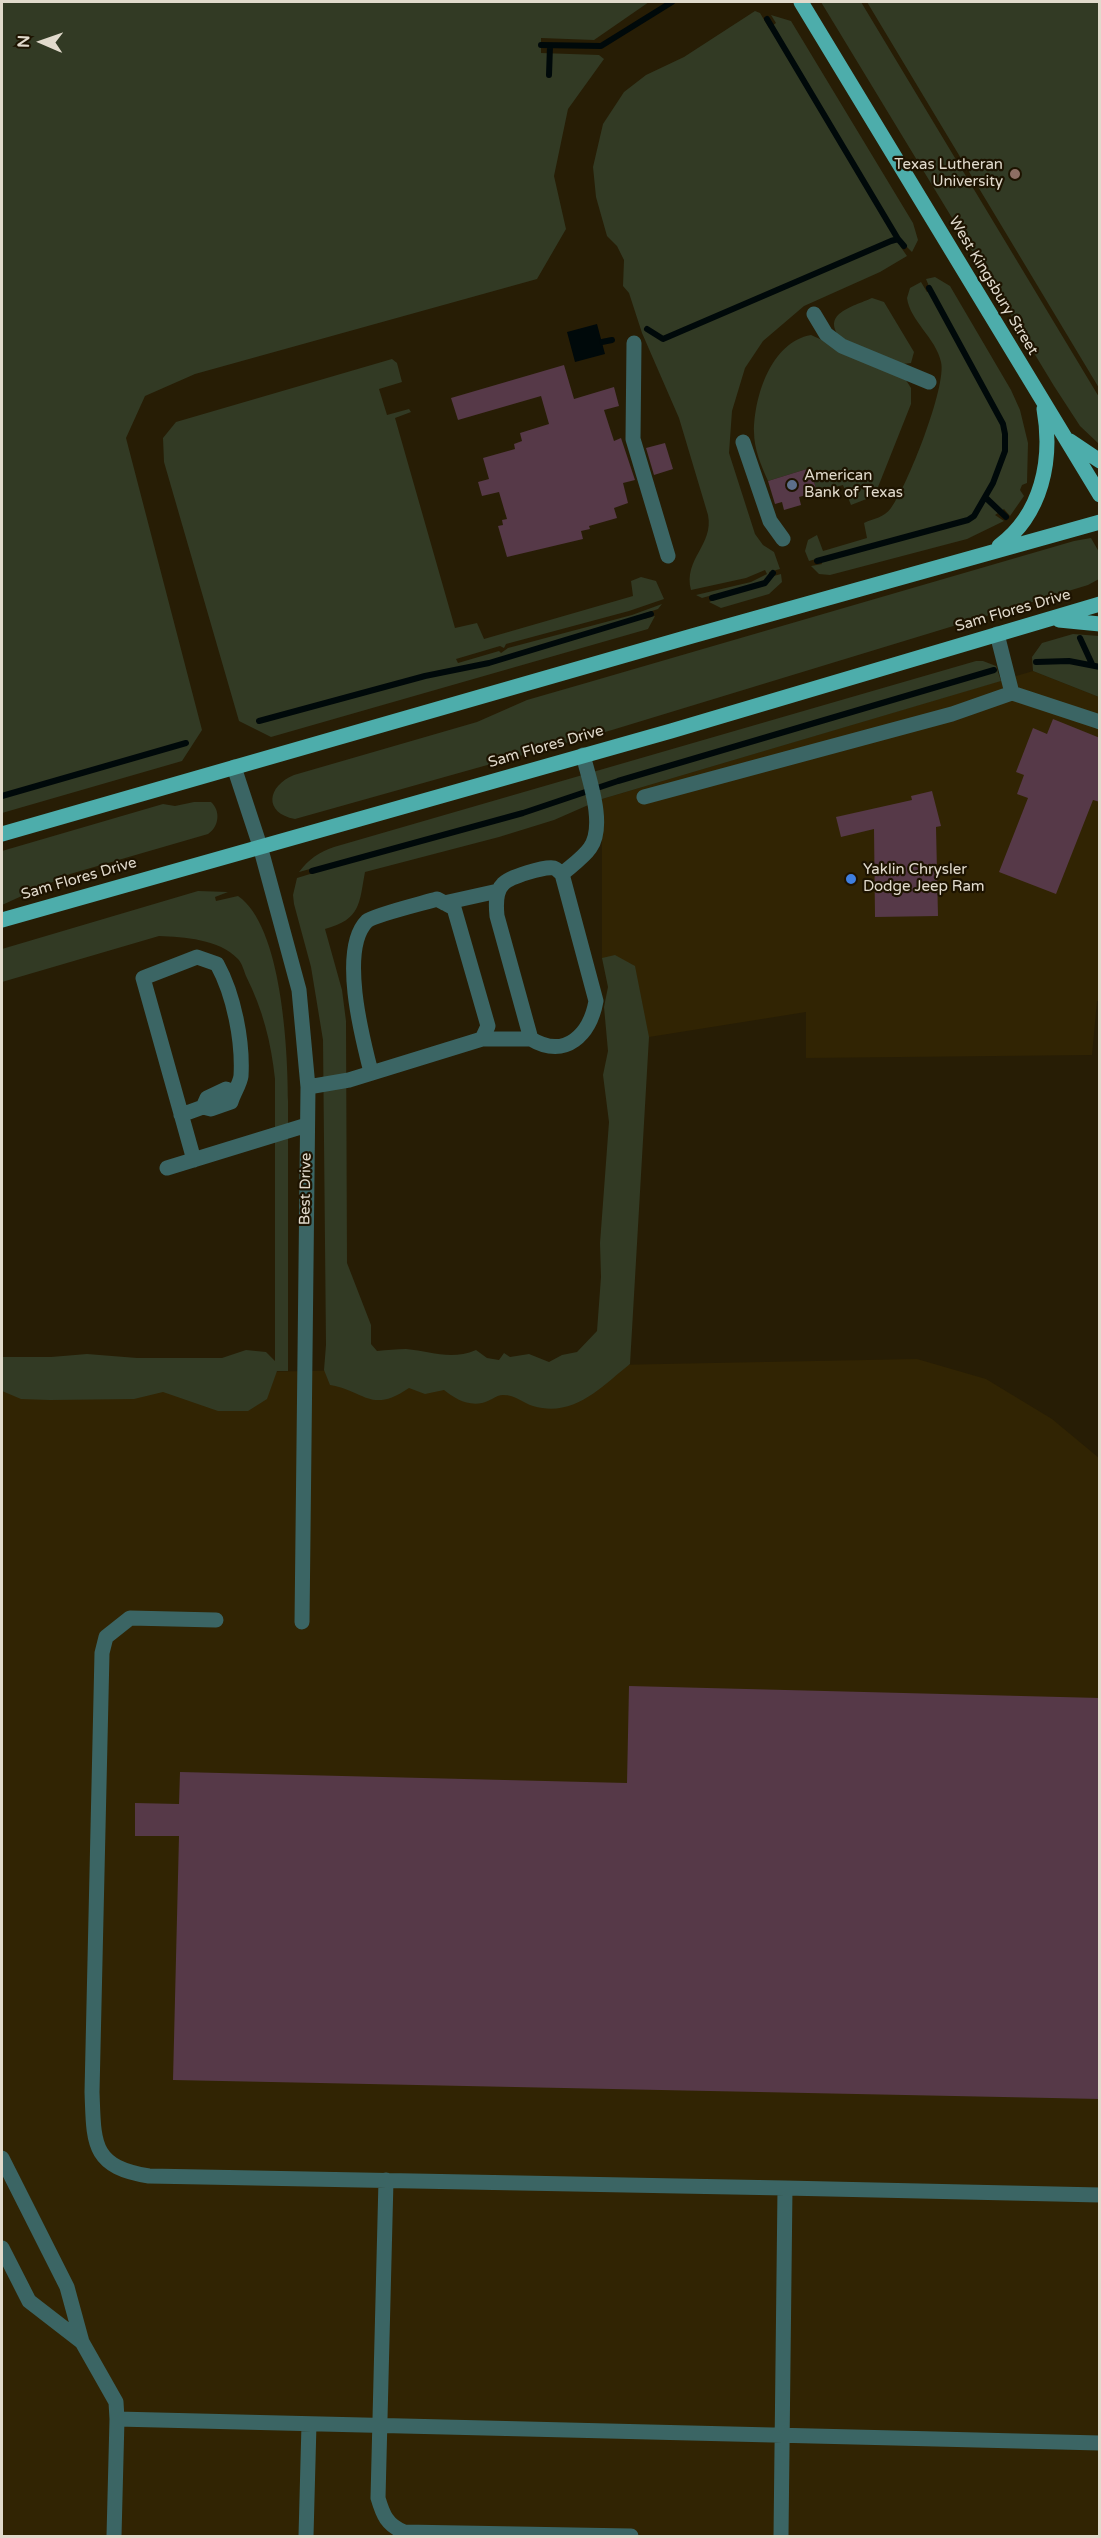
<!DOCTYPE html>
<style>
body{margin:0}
#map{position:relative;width:1101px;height:2538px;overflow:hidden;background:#271d05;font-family:"Varela Round",sans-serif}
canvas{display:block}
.frame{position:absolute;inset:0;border:3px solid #e1dacc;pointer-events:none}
.north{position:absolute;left:12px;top:12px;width:60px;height:60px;-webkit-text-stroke:4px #1d1300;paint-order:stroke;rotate:272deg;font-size:16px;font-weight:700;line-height:24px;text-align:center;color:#e1dacc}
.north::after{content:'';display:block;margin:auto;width:21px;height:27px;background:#e1dacc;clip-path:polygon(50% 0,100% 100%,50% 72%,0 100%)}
</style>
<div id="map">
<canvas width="1101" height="2538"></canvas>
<div class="frame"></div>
<div class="north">N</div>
</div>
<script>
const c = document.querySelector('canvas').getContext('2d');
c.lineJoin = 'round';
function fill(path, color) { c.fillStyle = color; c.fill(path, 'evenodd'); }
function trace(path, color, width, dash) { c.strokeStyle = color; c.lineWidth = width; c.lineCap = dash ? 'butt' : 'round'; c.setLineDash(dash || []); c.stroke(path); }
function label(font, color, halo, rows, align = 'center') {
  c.font = font + ' "Varela Round",sans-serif'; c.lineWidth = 4.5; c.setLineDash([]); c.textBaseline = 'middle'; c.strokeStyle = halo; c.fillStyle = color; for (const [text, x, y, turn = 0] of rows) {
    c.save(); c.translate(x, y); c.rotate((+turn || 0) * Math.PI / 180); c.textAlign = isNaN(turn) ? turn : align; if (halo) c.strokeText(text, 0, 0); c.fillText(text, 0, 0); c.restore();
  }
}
const built = new Path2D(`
 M 1033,671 L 1099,697 L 1100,1001 L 1097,1001 L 1092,1055 L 806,1058 L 806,1012 L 649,1037 L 602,958 L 602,799 Z
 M 917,1359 L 986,1379 L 1052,1419 L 1099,1458 L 1099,2536 L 2,2536 L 2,1377 Z`);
const green = new Path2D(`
 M 2,2 L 649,2 L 594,40 L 541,38 L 541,53 L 599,55 L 604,59 L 568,109 L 554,176 L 566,229 L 537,279 L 195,374 L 145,396 L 126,438 L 202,730 L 182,761 L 2,813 Z
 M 821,2 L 861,2 L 1099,397 L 1099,444 L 1080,426 L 1054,386 Z
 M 867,2 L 1099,2 L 1099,388 Z
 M 755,11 L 760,13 L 769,28 L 776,23 L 771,15 L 791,21 L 913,223 L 918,240 L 912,252 L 903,243 L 900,246 L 907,256 L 880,272 L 804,306 L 763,341 L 745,368 L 732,411 L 729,453 L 755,534 L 763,545 L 774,552 L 780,569 L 769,572 L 770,577 L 781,574 L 782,582 L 769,594 L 721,608 L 709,602 L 717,599 L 716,594 L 702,598 L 696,595 L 751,582 L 767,574 L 765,570 L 746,578 L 691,590 C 683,559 714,545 708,515 L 679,418 L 642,333 L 629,293 L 623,286 L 624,260 L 617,246 L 607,236 L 596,197 L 593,167 L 603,124 L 624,92 L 646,75 L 684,57 Z
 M 935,277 L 950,286 L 1011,390 L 1020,410 L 1028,443 L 1027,483 L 1022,485 L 1020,490 L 1024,496 L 1010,516 L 1004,509 L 995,515 L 1004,521 L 967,539 L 830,575 L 819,574 L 811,566 L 822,564 L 820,558 L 809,561 L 805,551 L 808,540 L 817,535 L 823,551 L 867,538 L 864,523 C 874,518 884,518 891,508 C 907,487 947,386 941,362 C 936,338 910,321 907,298 L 910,288 L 921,282 L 927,292 L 931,291 L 926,279 Z
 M 872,298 L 884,302 L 914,352 L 911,363 L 903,364 L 842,340 C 819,314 852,307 872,298 Z
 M 811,335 L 904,377 L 911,388 L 911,404 L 878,487 L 869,498 L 851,505 L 843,485 L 817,492 L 810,468 L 768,481 C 761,465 754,449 754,432 C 754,397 771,342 811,335 Z
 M 392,359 L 397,363 L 402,382 L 379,389 L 387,415 L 409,409 L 411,412 L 395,418 L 455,628 L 477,623 L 484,639 L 633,596 L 631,581 L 641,577 L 656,581 L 664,599 L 629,611 L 506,644 L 504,648 L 500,646 L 456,659 L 458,663 L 499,651 L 501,653 L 508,648 L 632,615 L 662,604 L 658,609 L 643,614 L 644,619 L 655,616 L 648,629 L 271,737 L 239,721 L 164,462 L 163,438 L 176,422 Z
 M 1091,538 L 1099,552 L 1099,579 L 1088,585 L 612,730 L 295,819 C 263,813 267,786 294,775 L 477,722 L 527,700 L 586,683 L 1074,541 Z
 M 1073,634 L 1099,636 L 1099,697 L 1033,671 L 1032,657 L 1042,643 Z
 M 976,661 L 983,661 L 996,666 L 1001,681 L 602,799 L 554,820 L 499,837 L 365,872 C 359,904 361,919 325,929 L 342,990 L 346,1021 L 347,1263 L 371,1325 L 371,1344 L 377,1351 C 387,1350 397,1349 406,1349 C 431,1351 450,1361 476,1350 L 487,1358 L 499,1360 L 504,1353 L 510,1357 L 529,1354 L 549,1362 L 562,1355 L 577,1352 L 597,1331 L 601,1277 L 600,1243 L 609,1122 L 603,1075 L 608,1051 L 604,1007 L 608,987 L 602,958 L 615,955 L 635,966 L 649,1037 L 630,1364 C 601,1387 574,1418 533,1406 C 523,1403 516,1395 503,1395 C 496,1395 489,1402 482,1403 C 467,1406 454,1398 444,1390 L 425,1394 L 409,1388 C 371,1414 365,1391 330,1385 L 324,1370 L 326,1345 L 323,1040 L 311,967 L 294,904 L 293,895 L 297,878 L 320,871 L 317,867 L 299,872 C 309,859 319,852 334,847 Z
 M 194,802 L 211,802 C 221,811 219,827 208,834 L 70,874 L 2,905 L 2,851 L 163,804 L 175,806 Z
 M 198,891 L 228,892 L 215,897 L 216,901 L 238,896 C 282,926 288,1050 288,1101 L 288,1371 L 277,1371 L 267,1399 L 248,1411 L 218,1411 L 163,1392 L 134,1399 L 50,1400 L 21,1399 L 2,1391 L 2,1357 L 51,1357 L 87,1354 L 137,1358 L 222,1358 L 246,1350 L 266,1352 L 275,1361 L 275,1079 C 271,1042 263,1010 246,976 C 244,971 242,963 238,959 C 219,939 184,937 159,936 L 2,982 L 2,949 Z`);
const water = new Path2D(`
 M 597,324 L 605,354 L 575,362 L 567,332 Z`);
const stream = new Path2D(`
 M 767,19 L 898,239
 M 541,45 L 601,46 L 672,2
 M 549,75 L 550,46
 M 647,329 L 663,339 L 891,241 L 898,239 L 904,246
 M 602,342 L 612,340
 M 985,497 L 1006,517
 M 817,561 L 968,520 L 974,516 L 993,483 L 1005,451 L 1005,434 L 1003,424 L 929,288
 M 712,598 L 765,583 L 773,573
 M 1080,638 L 1092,664
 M 1036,662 L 1069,661 L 1100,667
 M 259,721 L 425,676 L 489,663 L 651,614
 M 2,796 L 186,743
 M 312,871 L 523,813 L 618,781 L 994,670`);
const building = new Path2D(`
 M 564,365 L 574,399 L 614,387 L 619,406 L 604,410 L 614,441 L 621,438 L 635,480 L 623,483 L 628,503 L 614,508 L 617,518 L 589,526 L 590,529 L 581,531 L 583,539 L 507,557 L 498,526 L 503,525 L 502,520 L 507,519 L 499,492 L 482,496 L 478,482 L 489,479 L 483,458 L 515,449 L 514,444 L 522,441 L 520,433 L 549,424 L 541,396 L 458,420 L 451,398 Z
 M 665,443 L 673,469 L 654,475 L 646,448 Z
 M 810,468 L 817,492 L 799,497 L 801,505 L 784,510 L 782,502 L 775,504 L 768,481 Z
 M 1053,719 L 1100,738 L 1100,802 L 1093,800 L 1056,894 L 999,872 L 1028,798 L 1017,794 L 1024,775 L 1016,772 L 1033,728 L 1047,734 Z
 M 932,791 L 941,826 L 936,827 L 938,916 L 875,917 L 874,829 L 841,837 L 836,817 L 912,800 L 911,796 Z
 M 629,1686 L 1100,1698 L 1100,2099 L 173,2080 L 179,1836 L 135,1836 L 135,1803 L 179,1804 L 180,1772 L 627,1783 Z`);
const minor = new Path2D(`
 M 814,314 L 826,334 L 842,346 L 929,382
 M 634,343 L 633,439 L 668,556
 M 743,442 L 770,521 L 783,539
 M 997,634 L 1012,693
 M 234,767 L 260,846 L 299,990 L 308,1087 L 302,1622
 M 644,797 L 952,714 L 1012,693 L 1100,722
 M 562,874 C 559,872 557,869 554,868 C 545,866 509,877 503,884 C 495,892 496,906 497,916 L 531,1039 C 566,1060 590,1034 596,1001 L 562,874 C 571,866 583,858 590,848 C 606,826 589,779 583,755
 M 444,903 L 498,891
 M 482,1039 L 531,1039
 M 308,1087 L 349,1080 L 482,1039 L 488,1026 L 454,908 L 437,899 C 424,903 374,915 367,921 C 339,949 362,1037 371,1072
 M 181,1115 L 203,1107 L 207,1098 L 226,1089 L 234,1092
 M 194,1160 L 143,978 L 197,957 L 217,964 C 234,995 243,1041 241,1076 C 240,1084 233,1094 231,1102 L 211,1109 L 203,1107
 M 167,1168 L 307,1125
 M 216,1620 L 130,1618 L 106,1637 L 102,1653 L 92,2092 C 94,2143 91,2167 149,2176 L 785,2188 L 781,2536
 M 2,2158 L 67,2287 L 82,2342 L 116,2402 L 117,2419
 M 386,2180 L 378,2498 C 383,2515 387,2525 404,2532 L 631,2536
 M 785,2188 L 1100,2195
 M 2,2248 L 29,2301 L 82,2342
 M 114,2536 L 117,2419 L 1100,2443
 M 306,2536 L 309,2424`);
const major = new Path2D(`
 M 801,2 L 1100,495
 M 1070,441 L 1100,461
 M 999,546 C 1042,514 1053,460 1044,409
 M 1059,620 L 1100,624
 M 2,834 L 692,636 L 1100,522
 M 2,920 L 671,731 L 1100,604`);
const markers = [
 [1015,174,6,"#8d6e63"],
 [792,485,6,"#5c6f8a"],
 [851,879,6,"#3f7fe0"]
];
const poiNames = [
 ["Texas Lutheran",1003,165,"right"],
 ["University",1003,182,"right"],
 ["American",804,476],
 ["Bank of Texas",804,493],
 ["Yaklin Chrysler",863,870],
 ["Dodge Jeep Ram",863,887]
];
const streetNames = [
 ["West Kingsbury Street",993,286,59],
 ["Sam Flores Drive",1013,611,-16],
 ["Sam Flores Drive",546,747,-16],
 ["Sam Flores Drive",79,879,-16],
 ["Best Drive",306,1189,-89]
];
fill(built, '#312403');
fill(green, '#323a24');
fill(water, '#00090a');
trace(stream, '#00090a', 6);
fill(building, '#563948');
trace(minor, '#3b6564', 15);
trace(major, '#4dadab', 15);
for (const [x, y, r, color] of markers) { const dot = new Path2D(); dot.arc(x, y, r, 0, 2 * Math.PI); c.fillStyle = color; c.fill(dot); trace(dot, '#1d1300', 2); }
label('15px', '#e1dacc', '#1d1300', poiNames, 'left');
label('15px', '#e1dacc', '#1d1300', streetNames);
</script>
